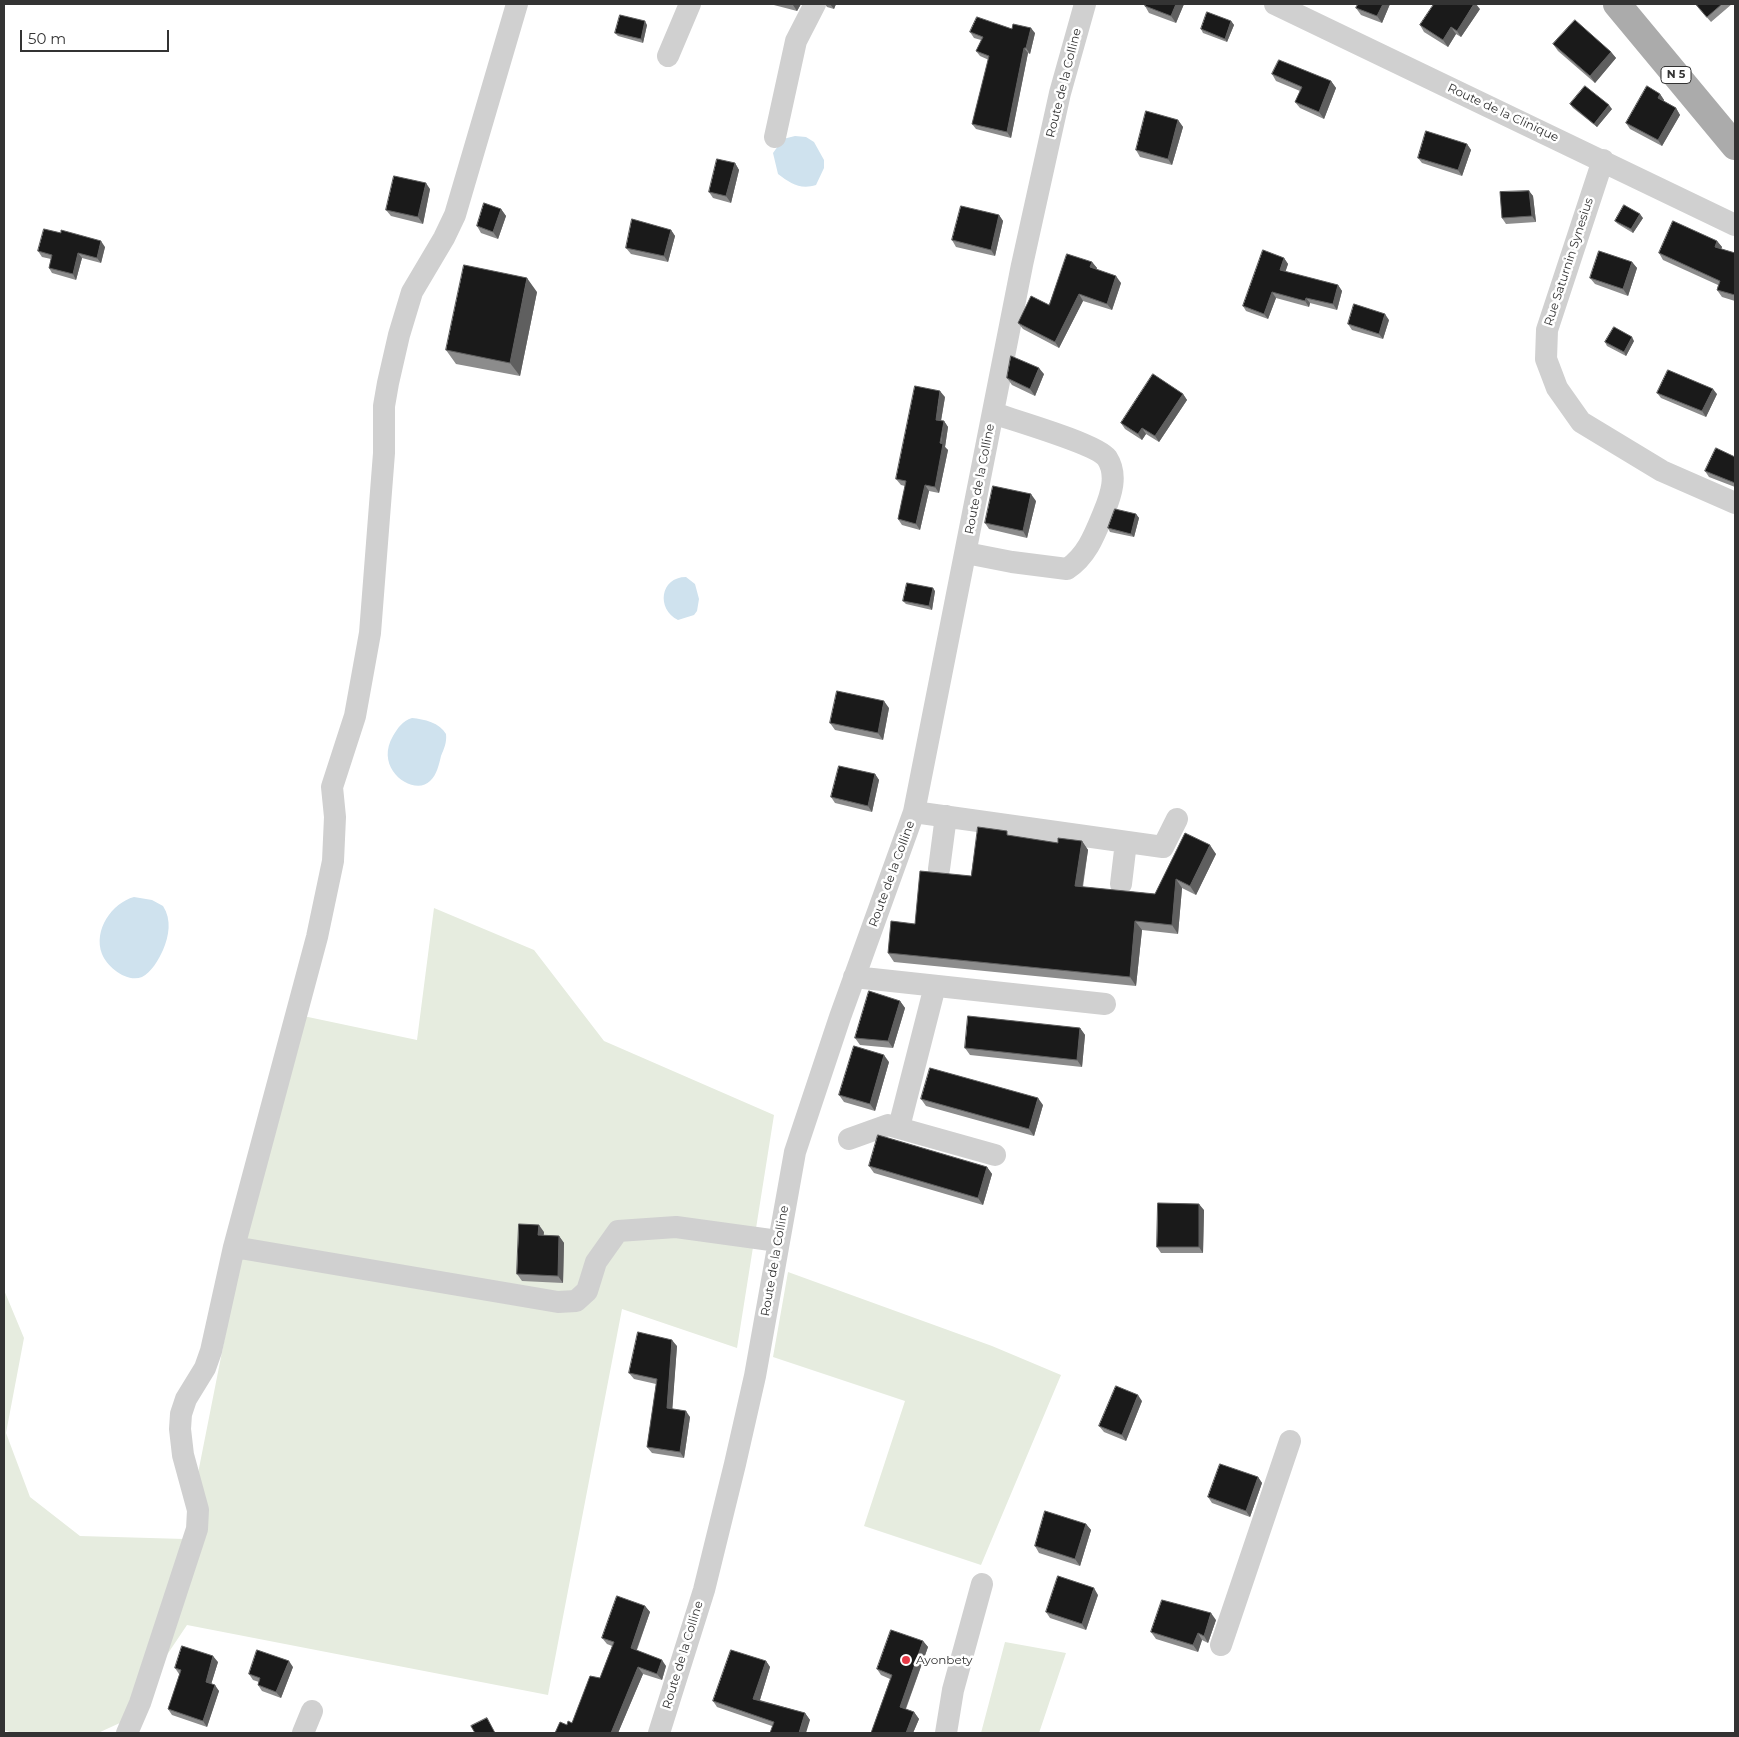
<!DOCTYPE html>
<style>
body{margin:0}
#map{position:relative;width:1739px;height:1737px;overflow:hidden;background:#fff;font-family:Montserrat,sans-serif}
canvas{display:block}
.frame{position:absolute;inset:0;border:5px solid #333;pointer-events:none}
.scale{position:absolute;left:20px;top:30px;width:149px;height:22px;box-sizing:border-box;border:2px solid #333;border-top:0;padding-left:6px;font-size:15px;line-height:18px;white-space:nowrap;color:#333;-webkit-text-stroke:4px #fff;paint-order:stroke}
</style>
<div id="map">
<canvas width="1739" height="1737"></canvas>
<div class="frame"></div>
<div class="scale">50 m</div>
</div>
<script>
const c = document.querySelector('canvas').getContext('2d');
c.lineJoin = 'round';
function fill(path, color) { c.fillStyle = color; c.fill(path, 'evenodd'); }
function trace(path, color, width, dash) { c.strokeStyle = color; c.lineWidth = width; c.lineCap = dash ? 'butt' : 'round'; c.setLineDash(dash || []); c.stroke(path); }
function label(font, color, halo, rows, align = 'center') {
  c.font = font + ' Montserrat,sans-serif'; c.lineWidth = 5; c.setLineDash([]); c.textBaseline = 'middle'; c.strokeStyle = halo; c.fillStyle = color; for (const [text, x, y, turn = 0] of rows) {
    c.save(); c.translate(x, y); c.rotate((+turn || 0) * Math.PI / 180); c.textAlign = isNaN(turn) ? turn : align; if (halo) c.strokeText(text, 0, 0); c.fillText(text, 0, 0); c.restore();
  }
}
const green = new Path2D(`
 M 434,908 L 534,950 L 604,1041 L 774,1115 L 737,1348 L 622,1309 L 548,1695 L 187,1625 L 122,1722 L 98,1733 L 13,1733 L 4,1730 L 4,1290 L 24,1338 L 6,1433 L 30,1497 L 80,1536 L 185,1539 L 289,1013 L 417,1040 Z
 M 788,1272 L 992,1346 L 1061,1375 L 981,1565 L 864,1526 L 905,1401 L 773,1357 Z
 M 1005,1642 L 1066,1653 L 1039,1733 L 981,1733 Z`);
const water = new Path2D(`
 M 795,136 L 806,137 L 814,142 L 824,160 L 824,168 L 816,185 C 800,190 790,183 778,174 L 773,153 L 783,139 Z
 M 686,577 L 695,584 L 699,599 L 697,611 L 694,615 L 678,620 C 656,609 660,577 686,577 Z
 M 412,718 C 424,719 440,723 446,734 C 447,742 444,749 441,756 C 439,764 437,775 430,781 C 415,797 373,770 393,736 C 398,728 402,721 412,718 Z
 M 134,897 L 152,900 L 163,906 C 172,920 169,936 163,950 C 159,959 151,973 142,977 C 127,983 107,967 102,954 C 93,930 112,903 134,897 Z`);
const minor = new Path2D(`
 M 1275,4 L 1735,225
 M 668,56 L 690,4
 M 775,137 L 796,41 L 815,4
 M 1603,160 L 1547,330 L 1546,359 L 1557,388 L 1581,422 L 1662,471 L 1735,503
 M 966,553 L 1012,562 L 1067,569 C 1087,556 1095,534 1104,512 C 1111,495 1118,475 1107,458 C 1097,444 1013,420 993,413
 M 914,812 L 1163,847 L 1177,819
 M 939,869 L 946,816
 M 1121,884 L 1126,842
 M 854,977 L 1105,1004
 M 899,1127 L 935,986
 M 849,1139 L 888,1125 L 995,1155
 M 234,1247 L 558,1302 L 576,1301 L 587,1291 L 596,1262 L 618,1231 L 676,1227 L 778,1241
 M 1221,1645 L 1290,1441
 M 127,1733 L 140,1703 L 197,1529 L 198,1510 L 183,1455 L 180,1429 L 181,1414 L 186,1399 L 205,1368 L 211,1351 L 234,1247 L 317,937 L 333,861 L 335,817 L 332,787 L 355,716 L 370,633 L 384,453 L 384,406 L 388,383 L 399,335 L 412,292 L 444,238 L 455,215 L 517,4
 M 303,1733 L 312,1711
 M 659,1733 L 704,1590 L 735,1464 L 755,1376 L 795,1152 L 840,1017 L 914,812 L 1022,265 L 1060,93 L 1085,4
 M 946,1733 L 953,1690 L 982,1584`);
const major = new Path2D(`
 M 1617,4 L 1735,146`);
const wall = new Path2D(`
 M 770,4 L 801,4 L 797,11 Z
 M 825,4 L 836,4 L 834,9 L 827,7 Z
 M 1184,4 L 1176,23 L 1149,13 L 1145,6 Z
 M 1390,4 L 1382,23 L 1361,15 L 1356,8 Z
 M 1695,4 L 1732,4 L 1711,22 Z
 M 1480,9 L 1461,37 L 1456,34 L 1448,47 L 1424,32 L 1420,25 Z
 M 1231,21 L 1234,25 L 1227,42 L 1203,33 L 1201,29 Z
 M 647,25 L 643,43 L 618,36 L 615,33 Z
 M 1012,29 L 1035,33 L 1030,54 L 1028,53 L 1011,138 L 976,129 L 972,124 L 989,60 L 980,56 L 976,51 L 981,40 L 974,38 L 970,32 Z
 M 1553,44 L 1611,52 L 1616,58 L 1595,83 L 1558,51 Z
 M 1272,74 L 1331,81 L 1336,88 L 1324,119 L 1300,108 L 1295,102 L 1300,91 L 1276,81 Z
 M 1660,94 L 1664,100 L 1664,101 L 1676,108 L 1680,115 L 1662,146 L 1630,129 L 1626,123 Z
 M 1570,104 L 1612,109 L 1597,127 L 1573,108 Z
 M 1178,120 L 1183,127 L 1172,165 L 1140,157 L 1136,150 Z
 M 1467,144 L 1471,150 L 1462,176 L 1422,163 L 1418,158 Z
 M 735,163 L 739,170 L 731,203 L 713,198 L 709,192 Z
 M 430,189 L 423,224 L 391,216 L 386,210 Z
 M 1529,191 L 1533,196 L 1536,222 L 1506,224 L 1502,218 Z
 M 501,209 L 506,216 L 498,239 L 481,233 L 477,226 Z
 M 999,215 L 1003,221 L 995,256 L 956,247 L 952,240 Z
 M 1643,218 L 1633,233 L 1618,224 L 1615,221 Z
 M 671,230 L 675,236 L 668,262 L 631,254 L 626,248 Z
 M 1717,241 L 1722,247 L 1721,249 L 1735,253 L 1735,301 L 1722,297 L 1717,290 L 1718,285 L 1663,260 L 1659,253 Z
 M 105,247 L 101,263 L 82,258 L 76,280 L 52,273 L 49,268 L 51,259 L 42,257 L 38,251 Z
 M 1284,258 L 1288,264 L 1285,272 L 1338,285 L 1342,291 L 1337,310 L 1310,303 L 1309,307 L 1276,298 L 1268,319 L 1246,311 L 1243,306 Z
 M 1092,262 L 1097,268 L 1096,269 L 1121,283 L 1112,310 L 1083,301 L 1059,348 L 1023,329 L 1018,323 L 1049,305 Z
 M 1632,262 L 1637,268 L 1628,296 L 1595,284 L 1590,278 Z
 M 537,292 L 520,376 L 456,364 L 446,350 Z
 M 1389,320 L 1383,339 L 1352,330 L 1348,324 Z
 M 1634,341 L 1626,356 L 1607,346 L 1605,342 Z
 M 1044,374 L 1035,396 L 1012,385 L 1007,378 Z
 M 1657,393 L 1717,394 L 1706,417 L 1661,398 Z
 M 1183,394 L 1187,400 L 1159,442 L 1146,434 L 1142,440 L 1125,429 L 1121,423 Z
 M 945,397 L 941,421 L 944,421 L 948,427 L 945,447 L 948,450 L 939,493 L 929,491 L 920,530 L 902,525 L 898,519 L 905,486 L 901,485 L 896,479 Z
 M 1735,457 L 1735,487 L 1709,477 L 1705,471 Z
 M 1036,501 L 1027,538 L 989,529 L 985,523 Z
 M 1136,514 L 1139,518 L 1134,537 L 1110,532 L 1108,528 Z
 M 935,591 L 932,610 L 906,604 L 903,601 Z
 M 889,708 L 883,740 L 835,730 L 830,723 Z
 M 875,774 L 879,780 L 872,812 L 835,803 L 831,797 Z
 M 1185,833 L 1216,854 L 1196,895 L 1182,888 L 1178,934 L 1142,930 L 1136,986 L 894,962 L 888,953 L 915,924 L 971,876 L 1011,836 L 1058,843 L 1082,841 L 1088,850 L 1083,887 L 1155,894 Z
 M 900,1001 L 905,1008 L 893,1048 L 860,1045 L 855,1038 Z
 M 1080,1028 L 1085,1035 L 1082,1067 L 970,1055 L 965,1048 Z
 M 889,1062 L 875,1111 L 844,1102 L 839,1095 Z
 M 921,1099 L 1043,1105 L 1034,1136 L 926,1106 Z
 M 869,1166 L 987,1167 L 992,1174 L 983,1205 L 874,1173 Z
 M 1204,1210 L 1203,1253 L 1161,1253 L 1157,1247 Z
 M 544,1232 L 543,1235 L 559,1236 L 564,1243 L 563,1283 L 522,1281 L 517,1274 Z
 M 677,1346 L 672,1409 L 690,1417 L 684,1458 L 652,1453 L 647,1447 L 656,1384 L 634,1379 L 629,1373 Z
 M 1142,1401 L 1126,1441 L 1104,1432 L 1099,1426 Z
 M 1258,1477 L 1262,1483 L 1250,1517 L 1212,1503 L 1208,1497 Z
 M 1086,1524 L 1091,1530 L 1080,1566 L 1039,1553 L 1035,1546 Z
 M 1098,1595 L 1086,1630 L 1050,1618 L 1046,1612 Z
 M 645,1606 L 650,1612 L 637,1650 L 666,1666 L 662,1680 L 643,1674 L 618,1733 L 555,1733 L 567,1725 L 572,1723 L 600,1678 L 612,1646 L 607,1644 L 602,1638 Z
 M 1216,1620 L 1208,1643 L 1202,1640 L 1198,1652 L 1156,1639 L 1151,1632 Z
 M 923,1641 L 928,1647 L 906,1709 L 914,1712 L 919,1719 L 913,1733 L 871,1733 L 890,1679 L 881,1675 L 877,1669 Z
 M 766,1661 L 770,1667 L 760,1700 L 805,1713 L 810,1720 L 772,1726 L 717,1707 L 713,1701 Z
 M 218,1662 L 211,1684 L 219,1691 L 207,1727 L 172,1715 L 168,1709 L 180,1674 L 179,1674 L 175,1668 Z
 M 293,1667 L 281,1698 L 262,1691 L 258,1685 L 259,1682 L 253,1680 L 249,1674 Z`);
const shadedWall = new Path2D(`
 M 793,4 L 801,4 L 797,11 L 793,5 Z
 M 830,4 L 836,4 L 834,9 Z
 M 1176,4 L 1184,4 L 1176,23 L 1171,16 Z
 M 1383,4 L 1390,4 L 1382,23 L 1377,16 Z
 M 1474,4 L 1476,4 L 1480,9 L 1461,37 L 1457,31 Z
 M 645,21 L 647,25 L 643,43 L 641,39 Z
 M 1231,21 L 1234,25 L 1227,42 L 1225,39 Z
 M 1451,27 L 1456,34 L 1448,47 L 1443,40 Z
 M 1031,28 L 1035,33 L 1030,54 L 1026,48 Z
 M 1024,48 L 1028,53 L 1011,138 L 1007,132 Z
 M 1611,52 L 1616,58 L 1595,83 L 1590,76 Z
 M 1331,81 L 1336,88 L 1324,119 L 1319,112 Z
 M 1660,94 L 1664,100 L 1662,104 L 1658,98 Z
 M 1609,105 L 1612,109 L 1597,127 L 1594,124 Z
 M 1676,108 L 1680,115 L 1662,146 L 1658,140 Z
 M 1178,120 L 1183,127 L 1172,165 L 1168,159 Z
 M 1467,144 L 1471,150 L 1462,176 L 1458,170 Z
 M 735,163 L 739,170 L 731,203 L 726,196 Z
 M 426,183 L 430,189 L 423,224 L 418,217 Z
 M 1529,191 L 1533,196 L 1536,222 L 1532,216 Z
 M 501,209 L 506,216 L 498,239 L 493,232 Z
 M 1640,214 L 1643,218 L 1633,233 L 1631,229 Z
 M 999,215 L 1003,221 L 995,256 L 991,250 Z
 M 671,230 L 675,236 L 668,262 L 664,256 Z
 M 101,241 L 105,247 L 101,263 L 97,258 Z
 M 1717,241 L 1722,247 L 1719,253 L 1715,247 Z
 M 78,253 L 82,258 L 76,280 L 73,274 Z
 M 1284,258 L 1288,264 L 1284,276 L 1280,270 Z
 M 1092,262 L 1097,268 L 1095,274 L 1090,267 Z
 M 1632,262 L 1637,268 L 1628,296 L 1623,289 Z
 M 1116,276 L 1121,283 L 1112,310 L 1107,304 Z
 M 527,278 L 537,292 L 520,376 L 510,363 Z
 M 1338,285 L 1342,291 L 1337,310 L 1333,304 Z
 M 1272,292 L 1276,298 L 1268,319 L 1264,314 Z
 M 1079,294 L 1083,301 L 1059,348 L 1055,342 Z
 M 1306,298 L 1310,303 L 1309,307 L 1305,301 Z
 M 1385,314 L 1389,320 L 1383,339 L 1379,334 Z
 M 1632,337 L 1634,341 L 1626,356 L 1624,352 Z
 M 1039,368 L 1044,374 L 1035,396 L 1030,389 Z
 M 1713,389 L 1717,394 L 1706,417 L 1702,411 Z
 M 940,391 L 945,397 L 940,426 L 936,420 Z
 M 1183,394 L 1187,400 L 1159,442 L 1155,436 Z
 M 944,421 L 948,427 L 945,447 L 948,450 L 939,493 L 935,487 Z
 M 1142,428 L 1146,434 L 1142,440 L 1138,434 Z
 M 925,485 L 929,491 L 920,530 L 916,524 Z
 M 1031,494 L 1036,501 L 1027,538 L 1023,531 Z
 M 1136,514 L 1139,518 L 1134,537 L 1131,534 Z
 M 933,588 L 935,591 L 932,610 L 929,606 Z
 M 884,701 L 889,708 L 883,740 L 878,733 Z
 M 875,774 L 879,780 L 872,812 L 868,806 Z
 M 1082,841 L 1088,850 L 1081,895 L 1075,886 Z
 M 1210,845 L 1216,854 L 1196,895 L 1190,886 Z
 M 1176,879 L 1182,888 L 1178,934 L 1172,925 Z
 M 1135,921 L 1142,930 L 1136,986 L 1130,977 Z
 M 900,1001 L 905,1008 L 893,1048 L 888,1041 Z
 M 1080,1028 L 1085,1035 L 1082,1067 L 1077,1060 Z
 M 884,1055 L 889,1062 L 875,1111 L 870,1104 Z
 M 1038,1098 L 1043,1105 L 1034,1136 L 1029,1129 Z
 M 987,1167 L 992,1174 L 983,1205 L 978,1198 Z
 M 1199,1204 L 1204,1210 L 1203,1253 L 1199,1247 Z
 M 539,1225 L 544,1232 L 543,1242 L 538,1235 Z
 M 559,1236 L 564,1243 L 563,1283 L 558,1276 Z
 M 672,1340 L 677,1346 L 672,1414 L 667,1408 Z
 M 1138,1395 L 1142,1401 L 1126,1441 L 1122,1435 Z
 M 686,1411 L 690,1417 L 684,1458 L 680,1452 Z
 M 1258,1477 L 1262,1483 L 1250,1517 L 1246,1511 Z
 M 1086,1524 L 1091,1530 L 1080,1566 L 1075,1559 Z
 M 1094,1588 L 1098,1595 L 1086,1630 L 1082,1624 Z
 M 645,1606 L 650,1612 L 635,1654 L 631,1648 Z
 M 1211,1613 L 1216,1620 L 1208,1643 L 1204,1636 Z
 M 1198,1633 L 1202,1640 L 1198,1652 L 1193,1645 Z
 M 923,1641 L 928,1647 L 904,1713 L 900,1707 Z
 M 213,1656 L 218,1662 L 210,1688 L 206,1682 Z
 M 662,1660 L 666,1666 L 662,1680 L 657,1674 Z
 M 289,1661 L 293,1667 L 281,1698 L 276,1692 Z
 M 766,1661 L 770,1667 L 758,1706 L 753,1699 Z
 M 638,1667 L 643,1674 L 618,1733 L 611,1733 Z
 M 215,1685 L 219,1691 L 207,1727 L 203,1721 Z
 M 914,1712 L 919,1719 L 913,1733 L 906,1733 Z
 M 805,1713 L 810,1720 L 806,1733 L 799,1733 Z`);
const building = new Path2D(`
 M 1146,4 L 1176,4 L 1171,16 L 1145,6 Z
 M 1358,4 L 1383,4 L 1377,16 L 1356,8 Z
 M 1434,4 L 1474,4 L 1457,31 L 1451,27 L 1443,40 L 1420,25 Z
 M 1696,4 L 1722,4 L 1707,17 Z
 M 1207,12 L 1231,21 L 1225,39 L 1201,29 Z
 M 620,15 L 645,21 L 641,39 L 615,33 Z
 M 977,17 L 1012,29 L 1013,24 L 1031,28 L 1026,48 L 1024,48 L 1007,132 L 972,124 L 989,56 L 976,51 L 983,37 L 970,32 Z
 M 1575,20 L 1611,52 L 1590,76 L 1553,44 Z
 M 1279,60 L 1331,81 L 1319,112 L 1295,102 L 1302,87 L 1272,74 Z
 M 1585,86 L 1609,105 L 1594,124 L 1570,104 Z
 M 1647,86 L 1660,94 L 1658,98 L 1676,108 L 1658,140 L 1626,123 Z
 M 1146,111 L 1178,120 L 1168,159 L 1136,150 Z
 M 1426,131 L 1467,144 L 1458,170 L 1418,158 Z
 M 717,159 L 735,163 L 726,196 L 709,192 Z
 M 394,176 L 426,183 L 418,217 L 386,210 Z
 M 1529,191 L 1532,216 L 1502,218 L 1500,192 Z
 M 484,203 L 501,209 L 493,232 L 477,226 Z
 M 1624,205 L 1640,214 L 1631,229 L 1615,221 Z
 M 961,206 L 999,215 L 991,250 L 952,240 Z
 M 632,219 L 671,230 L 664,256 L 626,248 Z
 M 1673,221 L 1717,241 L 1715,247 L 1735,253 L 1735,295 L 1717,290 L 1720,281 L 1659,253 Z
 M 44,229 L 61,233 L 61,230 L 101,241 L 97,258 L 78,253 L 73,274 L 49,268 L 52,255 L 38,251 Z
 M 1263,250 L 1284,258 L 1280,270 L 1338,285 L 1333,304 L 1306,298 L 1305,301 L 1272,292 L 1264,314 L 1243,306 Z
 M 1599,251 L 1632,262 L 1623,289 L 1590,278 Z
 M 1067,254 L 1092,262 L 1090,267 L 1116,276 L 1107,304 L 1079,294 L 1055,342 L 1018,323 L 1031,296 L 1049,305 Z
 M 464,265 L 527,278 L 510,363 L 446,350 Z
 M 1354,304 L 1385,314 L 1379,334 L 1348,324 Z
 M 1614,327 L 1632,337 L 1624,352 L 1605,342 Z
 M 1011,356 L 1039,368 L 1030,389 L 1007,378 Z
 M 1668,370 L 1713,389 L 1702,411 L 1657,393 Z
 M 1153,374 L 1183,394 L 1155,436 L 1142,428 L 1138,434 L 1121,423 Z
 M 915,386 L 940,391 L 936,420 L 944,421 L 940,443 L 943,444 L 935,487 L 925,485 L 916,524 L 898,519 L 906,481 L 896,479 Z
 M 1716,448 L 1735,457 L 1735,483 L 1705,471 Z
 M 993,486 L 1031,494 L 1023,531 L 985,523 Z
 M 1115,509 L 1136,514 L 1131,534 L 1108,528 Z
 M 907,583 L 933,588 L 929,606 L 903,601 Z
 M 837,691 L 884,701 L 878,733 L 830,723 Z
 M 839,766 L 875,774 L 868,806 L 831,797 Z
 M 978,827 L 1007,831 L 1007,835 L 1058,843 L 1058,838 L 1082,841 L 1075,886 L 1155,894 L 1185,833 L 1210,845 L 1190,886 L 1176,879 L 1172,925 L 1135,921 L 1130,977 L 888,953 L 891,921 L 915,924 L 920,871 L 971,876 Z
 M 869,991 L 900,1001 L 888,1041 L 855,1038 Z
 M 968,1016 L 1080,1028 L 1077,1060 L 965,1048 Z
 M 854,1046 L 884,1055 L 870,1104 L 839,1095 Z
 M 930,1068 L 1038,1098 L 1029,1129 L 921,1099 Z
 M 878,1135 L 987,1167 L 978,1198 L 869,1166 Z
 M 1158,1203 L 1199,1204 L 1199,1247 L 1157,1247 Z
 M 519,1224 L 539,1225 L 538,1235 L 559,1236 L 558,1276 L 517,1274 Z
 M 638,1332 L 672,1340 L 667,1408 L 686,1411 L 680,1452 L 647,1447 L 657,1379 L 629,1373 Z
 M 1116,1386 L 1138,1395 L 1122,1435 L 1099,1426 Z
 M 1220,1464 L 1258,1477 L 1246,1511 L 1208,1497 Z
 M 1045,1511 L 1086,1524 L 1075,1559 L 1035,1546 Z
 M 1058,1576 L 1094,1588 L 1082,1624 L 1046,1612 Z
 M 617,1596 L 645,1606 L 631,1648 L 662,1660 L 657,1674 L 638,1667 L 611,1733 L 555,1733 L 560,1722 L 567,1725 L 568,1721 L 572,1723 L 590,1676 L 600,1678 L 614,1642 L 602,1638 Z
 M 1162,1600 L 1211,1613 L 1204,1636 L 1198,1633 L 1193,1645 L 1151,1632 Z
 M 891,1630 L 923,1641 L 900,1707 L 914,1712 L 906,1733 L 871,1733 L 892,1675 L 877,1669 Z
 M 182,1646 L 213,1656 L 206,1682 L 215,1685 L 203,1721 L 168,1709 L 181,1670 L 175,1668 Z
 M 257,1650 L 289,1661 L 276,1692 L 258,1685 L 260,1678 L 249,1674 Z
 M 731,1650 L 766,1661 L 753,1699 L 805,1713 L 799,1733 L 770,1733 L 774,1722 L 713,1701 Z
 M 487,1718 L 495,1733 L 475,1733 L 471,1726 Z`);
const markers = [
 [906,1660,5,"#e63946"]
];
const shields = [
 [1676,75,30]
];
const shieldNames = [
 ["N 5",1676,75]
];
const streetNames = [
 ["Route de la Colline",1064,83,-76],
 ["Route de la Clinique",1503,113,25],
 ["Rue Saturnin Synesius",1569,262,-72],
 ["Route de la Colline",980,479,-79],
 ["Route de la Colline",892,874,-70],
 ["Route de la Colline",775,1261,-80],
 ["Route de la Colline",683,1655,-73]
];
const poiNames = [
 ["Ayonbety",916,1660]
];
fill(green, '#e6ecdf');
fill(water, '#cfe2ee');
trace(minor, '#d0d0d0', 22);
trace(major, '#ababab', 28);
fill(wall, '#8c8c8c');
fill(shadedWall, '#5f5f5f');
fill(building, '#1a1a1a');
trace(building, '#5f5f5f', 1);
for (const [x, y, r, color] of markers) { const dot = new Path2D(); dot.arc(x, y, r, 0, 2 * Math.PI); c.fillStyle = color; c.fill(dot); trace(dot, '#fff', 2); }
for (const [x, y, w] of shields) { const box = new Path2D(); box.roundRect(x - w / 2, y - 8.5, w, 17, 4); c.fillStyle = '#fff'; c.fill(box); trace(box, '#333', 1); }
label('bold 11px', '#333', null, shieldNames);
label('12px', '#333', '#fff', streetNames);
label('12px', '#333', '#fff', poiNames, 'left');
</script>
